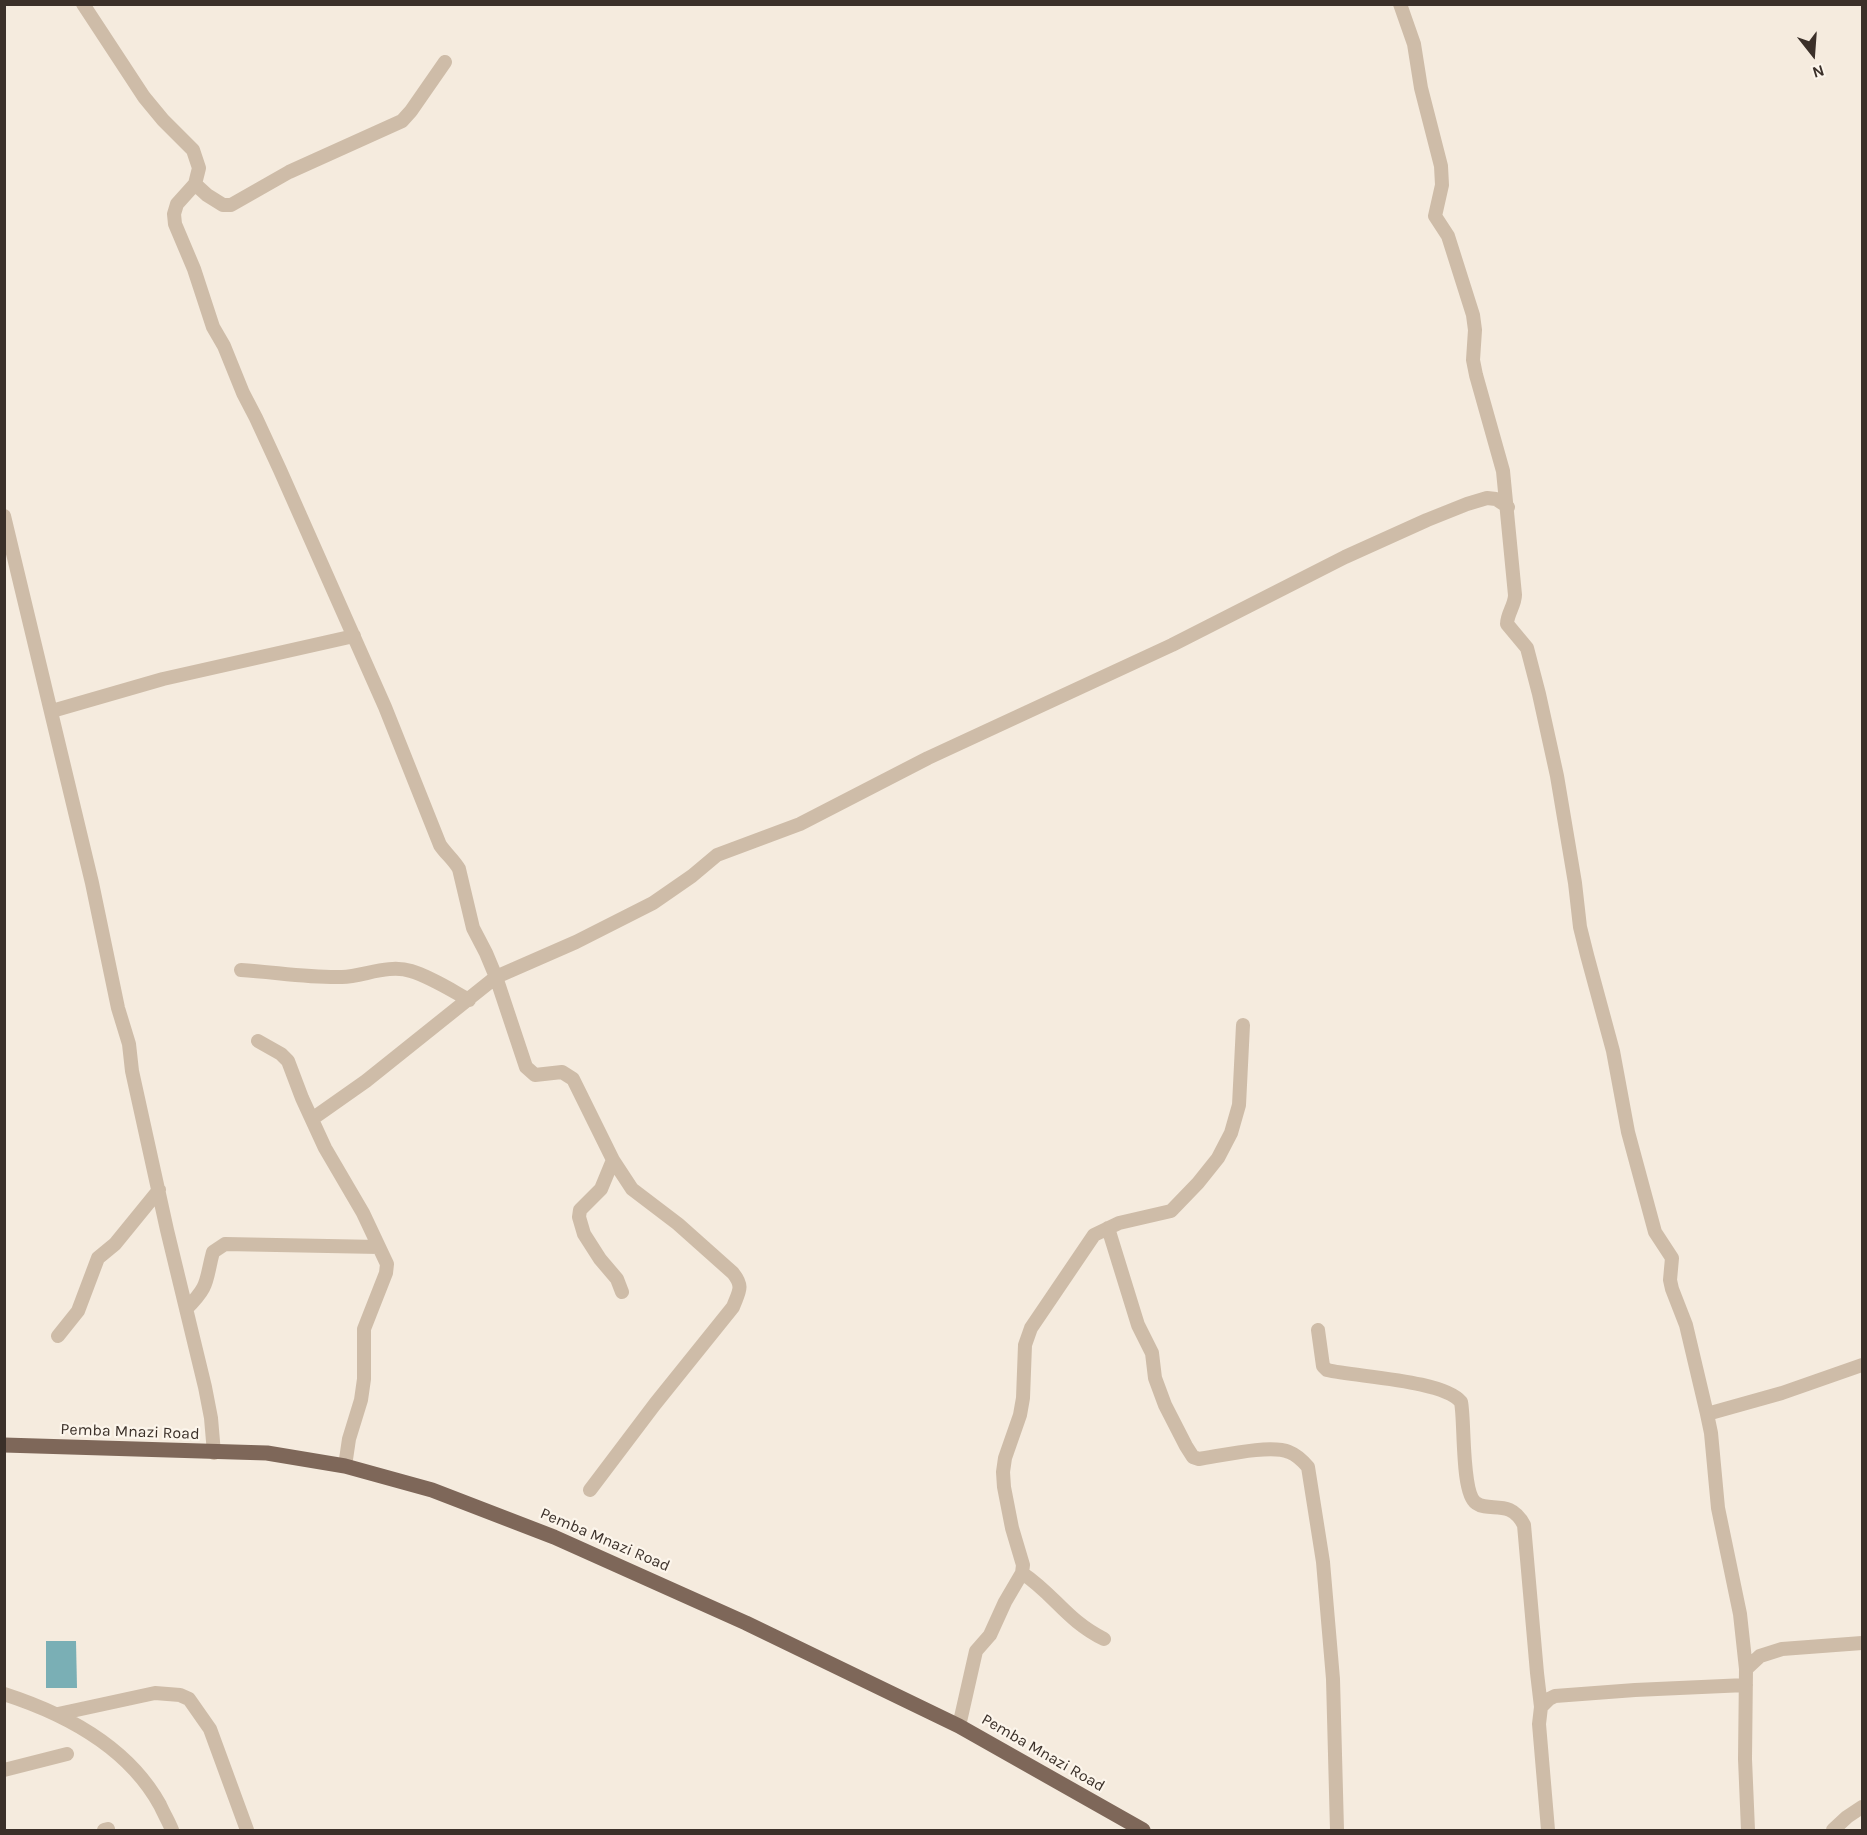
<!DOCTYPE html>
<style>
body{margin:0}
#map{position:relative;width:1867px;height:1835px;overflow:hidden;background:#f5ebde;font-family:Karla,sans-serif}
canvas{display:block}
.frame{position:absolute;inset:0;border:6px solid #3b3029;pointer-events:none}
.north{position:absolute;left:1783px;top:24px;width:60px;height:60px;-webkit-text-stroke:4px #fcf5eb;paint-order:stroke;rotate:163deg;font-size:16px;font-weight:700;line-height:24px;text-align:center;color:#3b3029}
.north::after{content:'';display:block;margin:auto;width:21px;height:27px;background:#3b3029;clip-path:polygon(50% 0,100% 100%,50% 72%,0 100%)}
</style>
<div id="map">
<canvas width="1867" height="1835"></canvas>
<div class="frame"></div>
<div class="north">N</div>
</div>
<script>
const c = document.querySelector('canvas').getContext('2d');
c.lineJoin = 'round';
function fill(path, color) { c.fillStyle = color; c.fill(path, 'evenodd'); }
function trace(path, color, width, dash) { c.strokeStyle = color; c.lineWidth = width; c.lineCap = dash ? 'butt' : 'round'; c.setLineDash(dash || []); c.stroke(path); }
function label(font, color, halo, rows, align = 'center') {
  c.font = font + ' Karla,sans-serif'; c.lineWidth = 4.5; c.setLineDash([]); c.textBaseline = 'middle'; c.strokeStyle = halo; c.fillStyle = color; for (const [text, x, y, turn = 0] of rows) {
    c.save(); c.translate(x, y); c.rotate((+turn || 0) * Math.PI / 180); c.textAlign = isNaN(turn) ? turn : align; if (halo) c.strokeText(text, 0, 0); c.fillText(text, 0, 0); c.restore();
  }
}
const water = new Path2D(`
 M 46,1641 L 76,1641 L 77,1688 L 46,1688 Z`);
const minor = new Path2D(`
 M 83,4 L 144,97 L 163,120 L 193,150 L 199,168 L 195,184 L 207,195 L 223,205 L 231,205 L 289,172 L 402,121 L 411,111 L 445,62
 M 1400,4 L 1414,44 L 1421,88 L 1441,166 L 1442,185 L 1435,216 L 1448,236 L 1473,315 L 1475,330 L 1473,360 L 1476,375 L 1503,471 L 1515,595 C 1515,605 1507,614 1507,624 L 1527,648 L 1539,694 L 1557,776 L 1575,883 L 1580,927 L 1587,955 L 1613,1051 L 1628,1132 L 1655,1232 L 1672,1258 L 1670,1280 L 1672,1289 L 1686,1325 L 1707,1414 L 1711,1433 L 1718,1508 L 1740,1614 L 1746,1669 L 1745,1759 L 1748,1830
 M 195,184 L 177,204 L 174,214 L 175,224 L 194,269 L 213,327 L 224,346 L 243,393 L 256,418 L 280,470 L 385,707 L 440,845 C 446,854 454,860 459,869 L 473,928 L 486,953 L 496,977 L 526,1067 L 535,1075 L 562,1072 L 573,1079 L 613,1160 L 601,1189 L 580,1210 L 579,1217 L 584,1234 L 600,1259 L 617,1279 L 622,1292
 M 4,516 L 92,883 L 118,1008 L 129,1044 L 132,1071 L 167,1230 L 205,1387 L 211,1418 L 214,1453
 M 52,711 L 163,679 L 354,636
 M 241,970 C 275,972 308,978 342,977 C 364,976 389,964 411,971 C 431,977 451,990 469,1000
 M 258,1041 L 281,1054 L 288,1061 L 302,1098 L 325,1148 L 363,1213 L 387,1264 L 386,1273 L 364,1329 L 364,1379 L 361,1400 L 349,1439 L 345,1466
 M 312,1119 L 366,1081 L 496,977 L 576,942 L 653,903 L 692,876 L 717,855 L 800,824 L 928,758 L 1172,645 L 1345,557 L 1427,520 L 1467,504 L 1487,498 L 1496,499 L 1508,507
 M 1108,1228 L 1138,1325 L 1152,1353 L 1155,1378 L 1165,1405 L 1186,1446 L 1193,1457 L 1199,1459 C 1220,1456 1270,1444 1289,1452 C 1297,1455 1302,1460 1308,1467 L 1323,1562 L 1333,1679 L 1337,1830
 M 186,1309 C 210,1285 205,1282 213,1252 L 225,1244 L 379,1247
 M 1318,1330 L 1323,1366 L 1327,1370 C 1357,1377 1443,1380 1461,1402 C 1465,1421 1461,1493 1476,1503 C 1490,1513 1510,1498 1524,1525 L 1537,1673 L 1541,1707
 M 58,1336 L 78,1311 L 98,1258 L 115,1244 L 159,1190
 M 1707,1414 L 1782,1393 L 1862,1365
 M 590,1490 L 655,1404 L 733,1307 C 739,1291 744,1287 733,1273 L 678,1224 L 632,1189 L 613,1160
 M 1022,1573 C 1054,1594 1067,1621 1104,1639
 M 1746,1669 L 1760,1656 L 1782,1649 L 1862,1643
 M 4,1694 C 66,1714 128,1747 160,1805 C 164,1814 169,1822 172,1830
 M 58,1714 L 155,1693 L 180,1695 L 189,1699 L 210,1729 L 247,1830
 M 959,1726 L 976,1651 L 990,1635 L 1005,1602 L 1022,1573 L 1023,1565 L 1012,1528 L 1004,1487 L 1003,1472 L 1005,1458 L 1020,1415 L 1023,1398 L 1025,1345 L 1031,1328 L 1094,1235 L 1119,1223 L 1171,1211 L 1198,1183 L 1218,1158 L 1231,1133 L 1239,1105 L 1243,1025
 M 4,1770 L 67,1754
 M 104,1830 L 108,1829
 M 1548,1830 L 1539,1724 L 1541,1707 L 1549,1699 L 1555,1696 L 1635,1690 L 1746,1685
 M 1833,1830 L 1847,1817 L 1862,1807`);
const major = new Path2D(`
 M 4,1445 L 267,1453 L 345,1466 L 432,1490 L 554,1537 L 746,1623 L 959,1726 L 1143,1830`);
const streetNames = [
 ["Pemba Mnazi Road",130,1432,2],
 ["Pemba Mnazi Road",605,1540,23],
 ["Pemba Mnazi Road",1043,1753,30]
];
fill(water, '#7aafb5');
trace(minor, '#cebca8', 14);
trace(major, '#7e6759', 15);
label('16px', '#3b3029', '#fcf5eb', streetNames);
</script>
